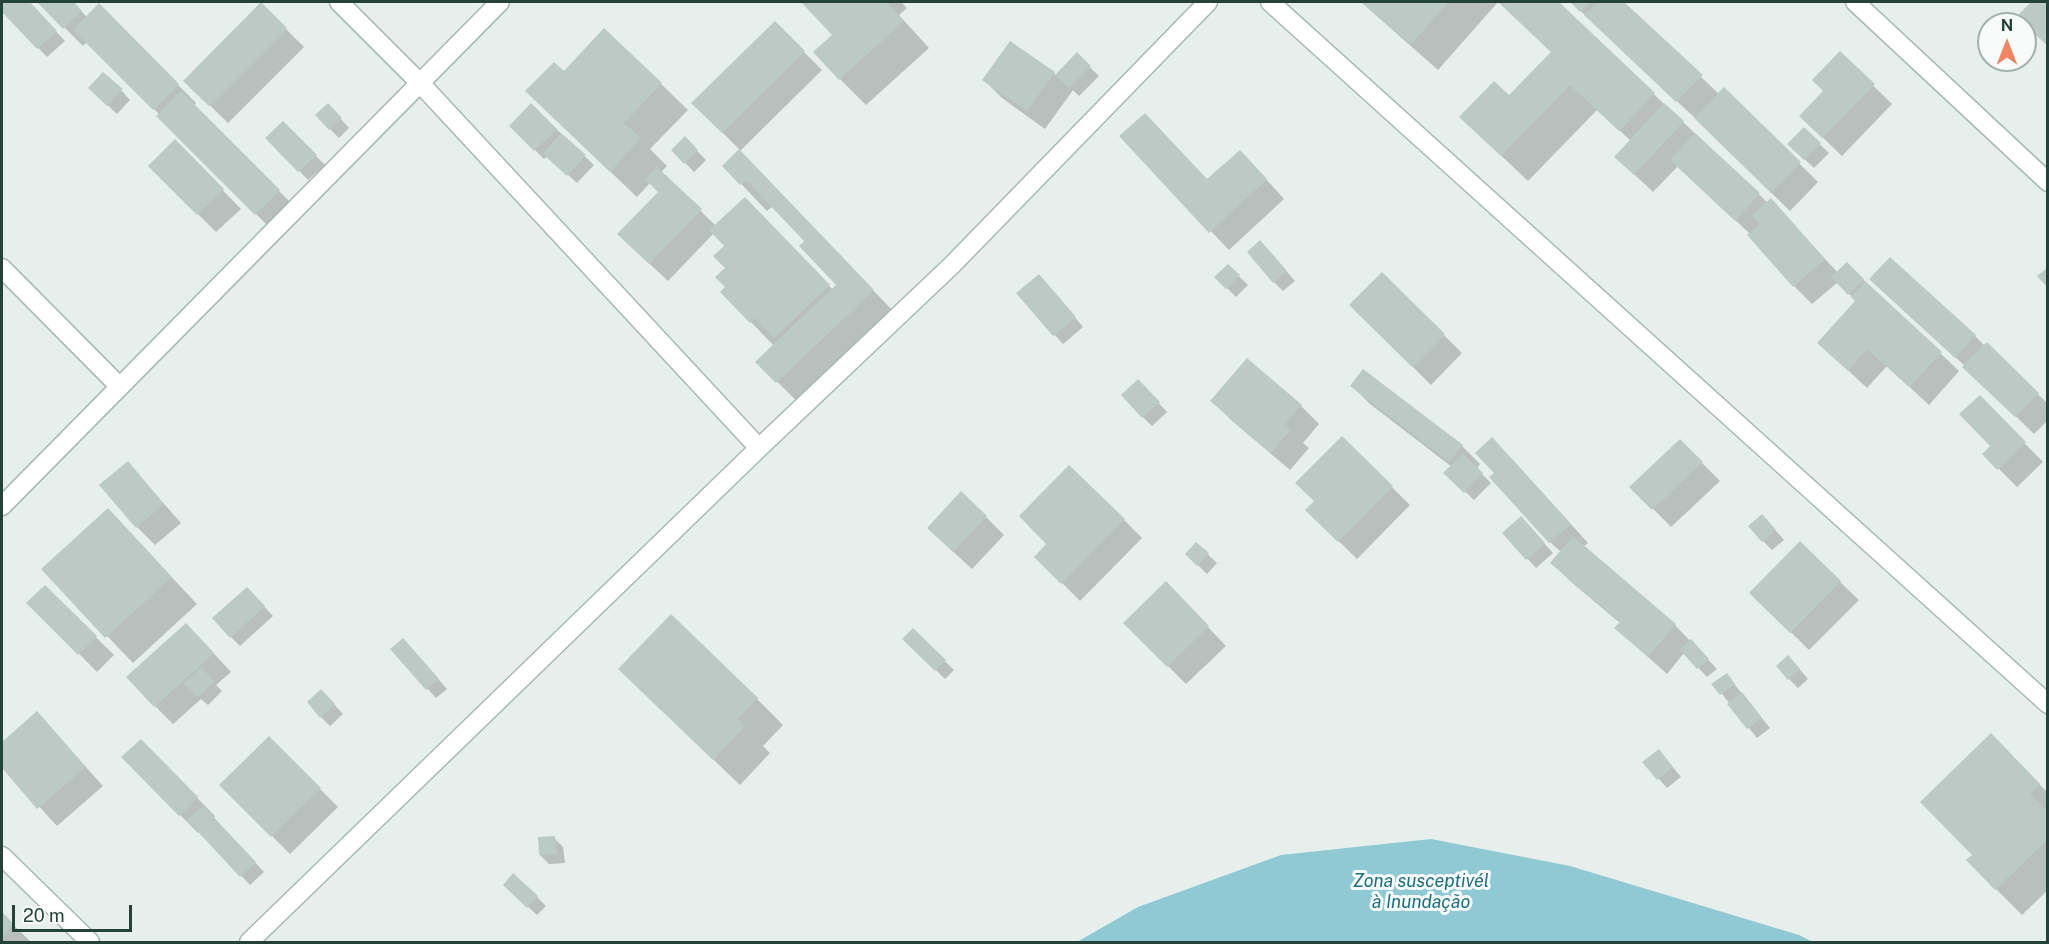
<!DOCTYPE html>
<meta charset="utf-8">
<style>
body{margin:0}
#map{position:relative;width:2049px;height:944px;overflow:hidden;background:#e6efeb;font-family:"Public Sans",sans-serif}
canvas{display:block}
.frame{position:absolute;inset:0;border:3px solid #24423a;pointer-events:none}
.north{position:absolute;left:1977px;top:12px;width:60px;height:60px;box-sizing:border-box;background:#f7fbf9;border:2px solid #a3b1ad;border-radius:50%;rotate:0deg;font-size:16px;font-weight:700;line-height:24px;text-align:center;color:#24423a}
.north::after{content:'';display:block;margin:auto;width:21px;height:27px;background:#f4845f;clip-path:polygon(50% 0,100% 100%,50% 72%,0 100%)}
.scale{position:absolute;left:12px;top:905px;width:120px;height:27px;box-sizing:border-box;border:3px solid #24423a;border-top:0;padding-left:8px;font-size:18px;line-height:21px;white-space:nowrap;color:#24423a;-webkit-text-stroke:4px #f7fbf9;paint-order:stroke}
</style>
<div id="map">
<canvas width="2049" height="944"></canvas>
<div class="frame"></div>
<div class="north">N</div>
<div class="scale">20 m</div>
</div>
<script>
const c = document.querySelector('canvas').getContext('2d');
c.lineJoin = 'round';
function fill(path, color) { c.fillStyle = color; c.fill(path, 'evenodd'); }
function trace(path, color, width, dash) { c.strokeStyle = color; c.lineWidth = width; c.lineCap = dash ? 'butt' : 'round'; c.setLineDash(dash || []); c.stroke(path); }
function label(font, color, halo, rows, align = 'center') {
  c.font = font + ' "Public Sans",sans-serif'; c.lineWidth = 6; c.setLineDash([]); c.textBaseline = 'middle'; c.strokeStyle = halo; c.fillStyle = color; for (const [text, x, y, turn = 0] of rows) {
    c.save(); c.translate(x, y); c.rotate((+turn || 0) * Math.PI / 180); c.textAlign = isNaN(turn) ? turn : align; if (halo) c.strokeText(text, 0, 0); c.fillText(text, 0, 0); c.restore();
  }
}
const water = new Path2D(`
 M 1431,839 L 1570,866 L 1799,935 L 1813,942 L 1077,942 L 1138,907 L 1281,855 Z`);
const shadow = new Path2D(`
 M 2,2 L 28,2 L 65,41 L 47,57 L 2,10 Z
 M 39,2 L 72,2 L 87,17 L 99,6 L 196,103 L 194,106 L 297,209 L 274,232 L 158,116 L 159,114 L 87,42 L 83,46 Z
 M 803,2 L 901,2 L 907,8 L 899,15 L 929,48 L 866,105 L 840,79 L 834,35 Z
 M 1361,2 L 1498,2 L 1438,70 Z
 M 1499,2 L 1557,2 L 1768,203 L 1771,200 L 1838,273 L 1847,264 L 1959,371 L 1929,405 L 1887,366 L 1867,388 L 1819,343 L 1857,302 L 1838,282 L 1812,304 L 1794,286 L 1750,234 L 1678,166 L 1653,192 L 1616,157 L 1631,141 L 1597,110 L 1528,181 L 1488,143 L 1509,98 L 1552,53 Z
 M 1571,2 L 1622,2 L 1719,94 L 1724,89 L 1818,182 L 1790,211 L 1696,119 Z
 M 261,4 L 304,47 L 228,123 L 185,81 Z
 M 775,23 L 822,70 L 739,152 L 899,317 L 804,408 L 757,362 L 774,346 L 751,322 L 728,287 L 726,246 L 714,233 L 668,281 L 638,253 L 660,192 L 650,183 L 637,197 L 553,117 L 564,73 L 605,30 L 688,110 L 650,149 L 667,166 L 661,172 L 716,226 L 771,226 L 833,290 L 838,285 L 806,241 L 773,206 L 767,211 L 724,166 L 740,150 L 693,103 Z
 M 1840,53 L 1892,104 L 1842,156 L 1819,134 Z
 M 1077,55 L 1099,76 L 1079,96 L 1073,90 L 1045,129 L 1002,98 L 984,80 L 1054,73 L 1057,76 Z
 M 122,91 L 130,100 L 117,114 L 99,97 Z
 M 328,105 L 349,128 L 339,138 L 330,129 Z
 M 531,105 L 594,165 L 577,183 L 547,156 L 544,159 L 511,126 Z
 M 283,123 L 325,165 L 308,180 L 267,138 Z
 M 1804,129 L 1829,153 L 1814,168 L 1798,153 Z
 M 1121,137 L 1208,181 L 1258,170 L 1284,199 L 1229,250 Z
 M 685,139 L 706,160 L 694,172 L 673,150 Z
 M 175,141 L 241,209 L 216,232 L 150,166 Z
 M 1269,251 L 1295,281 L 1283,291 L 1274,282 Z
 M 1228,266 L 1248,285 L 1236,297 L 1216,277 Z
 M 1382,274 L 1462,353 L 1431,385 L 1351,305 Z
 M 1048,285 L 1083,327 L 1063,344 L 1018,294 Z
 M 1890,298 L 1975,336 L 1985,346 L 1987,344 L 2048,404 L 2048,420 L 2034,434 L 1965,366 Z
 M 1138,381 L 1167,412 L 1152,426 L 1143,417 Z
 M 1352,386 L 1462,446 L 1480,464 L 1477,469 L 1491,483 L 1474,500 L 1455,482 L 1452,467 L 1370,404 Z
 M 1979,397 L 2043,462 L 2017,487 L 1984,454 L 1992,446 Z
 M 1212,400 L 1301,406 L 1319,424 L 1303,443 L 1309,448 L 1290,470 L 1230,419 Z
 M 1342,438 L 1410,505 L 1357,559 L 1307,510 L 1316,501 Z
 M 1680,441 L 1720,481 L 1671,527 L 1632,487 Z
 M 1510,457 L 1588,543 L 1583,547 L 1675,625 L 1717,669 L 1707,677 L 1684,653 L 1667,674 L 1616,628 L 1620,623 L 1570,581 L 1552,563 L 1561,552 L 1550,542 Z
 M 128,463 L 181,523 L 155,545 L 137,527 Z
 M 108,510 L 197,604 L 133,663 L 43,569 Z
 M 986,517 L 1004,535 L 972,569 L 947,546 Z
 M 1124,520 L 1142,538 L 1080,601 L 1036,557 L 1048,544 Z
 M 1771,525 L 1784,540 L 1772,550 L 1763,541 Z
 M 1529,527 L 1553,553 L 1536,568 L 1504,533 Z
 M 1197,544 L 1217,563 L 1207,574 L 1187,554 Z
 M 1840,582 L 1859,600 L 1809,650 L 1751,593 Z
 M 45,587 L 114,655 L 97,672 L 29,603 Z
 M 256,598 L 273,616 L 240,646 L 231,637 Z
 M 1184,602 L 1226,646 L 1186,684 L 1125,623 Z
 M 913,630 L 954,670 L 945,679 L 904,639 Z
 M 204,643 L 231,672 L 216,685 L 222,691 L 208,705 L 201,699 L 173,724 L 155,706 Z
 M 412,649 L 447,689 L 436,698 L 392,650 Z
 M 1797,666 L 1808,679 L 1798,688 L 1789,679 Z
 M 1727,675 L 1770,728 L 1757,738 L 1714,684 Z
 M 646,695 L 757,699 L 783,725 L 763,746 L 770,753 L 740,785 Z
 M 330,700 L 343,714 L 330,726 L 321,717 Z
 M 37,713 L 103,786 L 57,826 L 2,766 L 2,744 Z
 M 269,738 L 338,807 L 290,854 L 221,785 Z
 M 141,741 L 215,816 L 214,818 L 264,872 L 250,885 L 200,831 L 198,833 L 123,757 Z
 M 1659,751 L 1681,777 L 1667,788 L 1644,762 Z
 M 2017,762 L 2048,793 L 2048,890 L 2022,915 L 1996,889 L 1974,855 Z
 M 554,838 L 563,847 L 565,863 L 549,864 L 540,855 Z
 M 514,894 L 537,897 L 546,906 L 537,915 Z
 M 2,914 L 31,942 L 2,942 Z`);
const building = new Path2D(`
 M 2,2 L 30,2 L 57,31 L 37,49 L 2,12 Z
 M 37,2 L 74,2 L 82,11 L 63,29 Z
 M 261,2 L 287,28 L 209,106 L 183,81 Z
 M 801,2 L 886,2 L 904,21 L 839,80 L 813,52 L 832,35 Z
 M 1361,2 L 1449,2 L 1411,44 Z
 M 1498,2 L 1559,2 L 1655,93 L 1619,131 L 1570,85 L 1501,156 L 1459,117 L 1494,81 L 1509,95 L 1551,52 Z
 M 1570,2 L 1591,2 L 1580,12 Z
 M 1598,2 L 1624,2 L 1703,75 L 1676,102 L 1584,15 Z
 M 2031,2 L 2048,2 L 2048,46 L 2016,17 Z
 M 99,3 L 179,84 L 153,110 L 73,30 Z
 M 775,21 L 805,51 L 722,133 L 691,103 Z
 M 604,28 L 662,83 L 624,123 L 641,138 L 610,172 L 525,91 L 554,62 L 564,71 Z
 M 1010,41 L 1055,72 L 1027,111 L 982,80 Z
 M 1840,51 L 1875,84 L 1822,138 L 1799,116 L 1823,91 L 1812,80 Z
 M 1077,52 L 1091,66 L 1069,88 L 1055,75 Z
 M 103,72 L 123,89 L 107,106 L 88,88 Z
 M 1724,87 L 1801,162 L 1771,193 L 1694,118 Z
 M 181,91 L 280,190 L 255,215 L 156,116 Z
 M 328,103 L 342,118 L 329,130 L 315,115 Z
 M 531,103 L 557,129 L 534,151 L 509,126 Z
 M 1664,103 L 1684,121 L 1634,175 L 1614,157 Z
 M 1145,113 L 1207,179 L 1240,150 L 1267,179 L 1209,233 L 1119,136 Z
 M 283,121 L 317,155 L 298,172 L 265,138 Z
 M 1804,127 L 1821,143 L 1804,160 L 1787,144 Z
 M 561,133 L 586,155 L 567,176 L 543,154 Z
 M 1695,133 L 1760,193 L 1735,221 L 1670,160 Z
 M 685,136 L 698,150 L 684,164 L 671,150 Z
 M 175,139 L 224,189 L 197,215 L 148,166 Z
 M 739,149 L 874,290 L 776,383 L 755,362 L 836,285 L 799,246 L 804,241 L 746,180 L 740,185 L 722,166 Z
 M 657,167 L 702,209 L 649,264 L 617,234 L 658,192 L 645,179 Z
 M 745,197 L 830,285 L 774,338 L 755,318 L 750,323 L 720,292 L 725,287 L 715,277 L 725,268 L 713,256 L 724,246 L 709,230 Z
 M 1771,198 L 1825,259 L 1793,287 L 1747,235 L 1760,224 L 1752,215 Z
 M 1260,240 L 1287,271 L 1273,283 L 1247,252 Z
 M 1890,257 L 1976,335 L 1955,358 L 1869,279 Z
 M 1847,262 L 1864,279 L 1848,295 L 1831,277 Z
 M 1228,264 L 1240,275 L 1226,289 L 1214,277 Z
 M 2048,267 L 2048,288 L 2037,276 Z
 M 1382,272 L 1445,334 L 1412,367 L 1349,305 Z
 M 1039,274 L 1076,317 L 1053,336 L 1016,293 Z
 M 1865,281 L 1942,352 L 1909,387 L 1867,349 L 1848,371 L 1817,343 L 1855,301 L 1851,297 Z
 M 1987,342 L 2039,393 L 2015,417 L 1962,367 Z
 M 1247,358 L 1302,405 L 1285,424 L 1291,429 L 1271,453 L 1210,401 Z
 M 1363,369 L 1463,445 L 1449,462 L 1350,386 Z
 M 1138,379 L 1160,402 L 1142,418 L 1121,395 Z
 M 1980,395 L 2026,442 L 1997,470 L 1982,454 L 1990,446 L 1959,414 Z
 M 1342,436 L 1393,486 L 1338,542 L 1305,510 L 1314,501 L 1295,483 Z
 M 1492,437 L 1571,524 L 1549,543 L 1489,477 L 1494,473 L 1475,453 Z
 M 1680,439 L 1703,462 L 1652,510 L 1629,487 Z
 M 1463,454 L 1483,473 L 1464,493 L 1443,473 Z
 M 128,461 L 164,504 L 136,528 L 99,485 Z
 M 1069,465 L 1125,519 L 1061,584 L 1034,557 L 1046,544 L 1019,516 Z
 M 961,491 L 987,516 L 953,552 L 927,528 Z
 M 108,508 L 172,577 L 105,638 L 41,569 Z
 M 1762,514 L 1776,530 L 1762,542 L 1748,526 Z
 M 1521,516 L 1545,543 L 1526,560 L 1502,533 Z
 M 1573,536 L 1676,624 L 1648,657 L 1614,628 L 1620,622 L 1550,563 Z
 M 1800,541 L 1841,581 L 1790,633 L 1749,593 Z
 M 1196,542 L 1209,553 L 1197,566 L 1185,554 Z
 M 1166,581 L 1209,626 L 1167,667 L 1123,623 Z
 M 45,585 L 97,636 L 78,655 L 26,603 Z
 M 247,587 L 265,606 L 230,638 L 212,618 Z
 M 671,614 L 758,698 L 738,719 L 745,726 L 713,760 L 618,669 Z
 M 186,623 L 214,653 L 154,707 L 126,677 Z
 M 913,628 L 946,660 L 935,671 L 902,639 Z
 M 403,638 L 439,679 L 426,690 L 390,649 Z
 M 1691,639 L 1709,659 L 1697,669 L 1680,650 Z
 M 1788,655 L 1800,669 L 1788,680 L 1776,666 Z
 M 201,667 L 214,681 L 198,697 L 184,683 Z
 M 1727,673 L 1735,684 L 1720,695 L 1711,684 Z
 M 321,689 L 335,704 L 320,718 L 307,702 Z
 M 1742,692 L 1762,718 L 1747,729 L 1727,704 Z
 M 37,711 L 86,767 L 37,809 L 2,768 L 2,742 Z
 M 1991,733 L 2040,784 L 2030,794 L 2048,811 L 2048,839 L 1995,890 L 1966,860 L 1972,855 L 1920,802 Z
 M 269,736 L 321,788 L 271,837 L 219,785 Z
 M 141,739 L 198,797 L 179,816 L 121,757 Z
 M 1659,749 L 1673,767 L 1657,780 L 1642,762 Z
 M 203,806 L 256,862 L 240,877 L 187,820 Z
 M 555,836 L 557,854 L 539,855 L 538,837 Z
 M 513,873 L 538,896 L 527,908 L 503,885 Z
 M 2,912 L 14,924 L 2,938 Z`);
const minor = new Path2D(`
 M 339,2 L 419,82 L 759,448
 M 1270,2 L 2048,704
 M 1855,2 L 2048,182
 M 2,268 L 120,387
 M 2,506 L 500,2
 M 2,856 L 90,942
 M 249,942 L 759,448 L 952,265 L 1208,2`);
const waterNames = [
 ["Zona susceptivél",1421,881],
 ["à Inundação",1421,902]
];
fill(water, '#8ec9d4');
fill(shadow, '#0003');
fill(building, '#bbcac4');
trace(minor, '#a8b8b2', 21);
trace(minor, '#fff', 18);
label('italic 18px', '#1c6f80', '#f7fbf9', waterNames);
</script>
